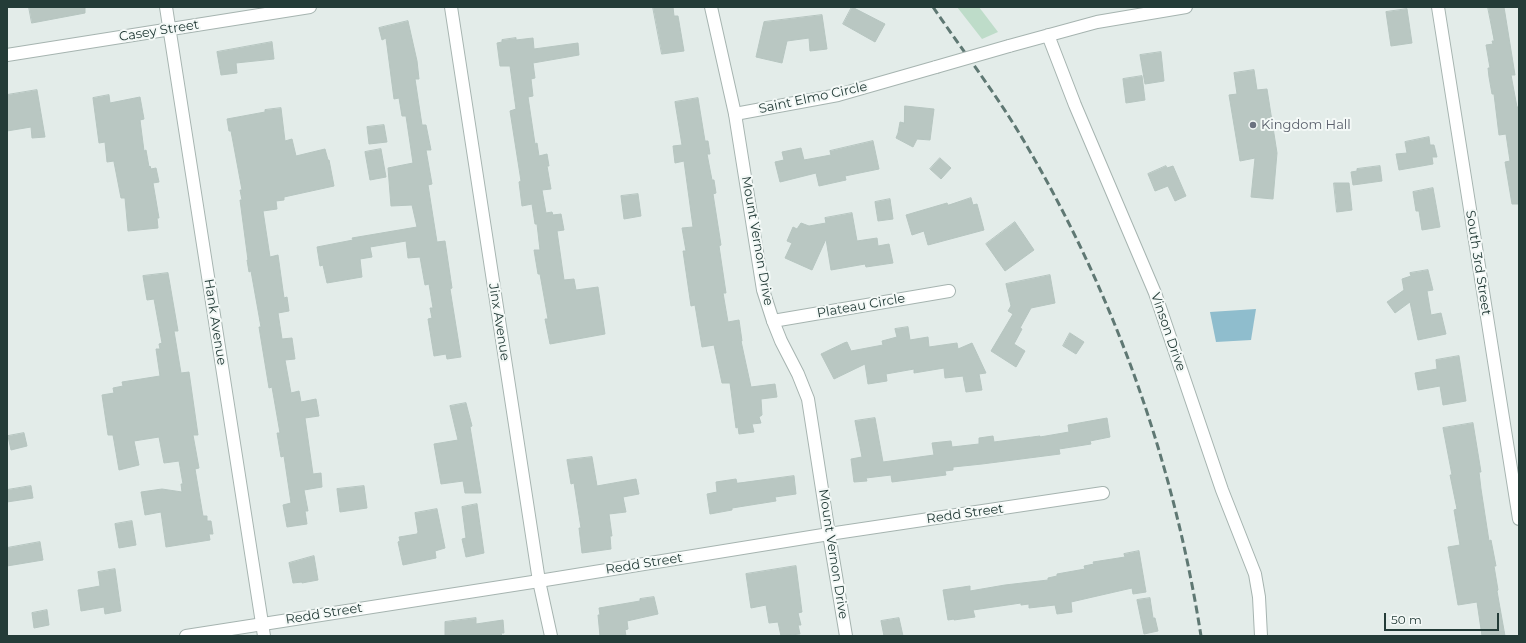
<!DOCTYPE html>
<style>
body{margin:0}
#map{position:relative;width:1526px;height:643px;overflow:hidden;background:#e3ece9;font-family:Montserrat,sans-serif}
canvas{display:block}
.frame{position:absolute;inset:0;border:8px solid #243c38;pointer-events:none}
.scale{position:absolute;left:1384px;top:613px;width:115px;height:18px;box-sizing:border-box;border:2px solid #243c38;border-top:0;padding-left:5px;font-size:12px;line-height:14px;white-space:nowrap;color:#243c38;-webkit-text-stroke:3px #f4f9f7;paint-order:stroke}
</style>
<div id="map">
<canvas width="1526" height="643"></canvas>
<div class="frame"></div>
<div class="scale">50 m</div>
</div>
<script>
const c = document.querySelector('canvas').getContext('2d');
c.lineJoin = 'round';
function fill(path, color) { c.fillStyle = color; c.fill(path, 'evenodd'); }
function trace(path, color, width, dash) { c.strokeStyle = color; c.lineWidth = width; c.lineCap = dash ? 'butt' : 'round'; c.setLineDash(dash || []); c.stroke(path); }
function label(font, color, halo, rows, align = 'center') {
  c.font = font + ' Montserrat,sans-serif'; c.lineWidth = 4; c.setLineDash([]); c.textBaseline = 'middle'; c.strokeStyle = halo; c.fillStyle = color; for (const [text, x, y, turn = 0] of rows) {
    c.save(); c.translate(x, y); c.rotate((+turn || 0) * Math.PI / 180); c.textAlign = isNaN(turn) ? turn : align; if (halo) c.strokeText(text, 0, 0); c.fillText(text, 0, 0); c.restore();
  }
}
const green = new Path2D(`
 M 957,7 L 979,7 L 998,32 L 982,39 Z`);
const water = new Path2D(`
 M 1256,309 L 1251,340 L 1216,342 L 1210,312 Z`);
const building = new Path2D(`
 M 29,7 L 85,7 L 85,13 L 32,23 Z
 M 653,7 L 673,7 L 674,16 L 678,16 L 684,51 L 662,54 Z
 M 852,7 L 885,24 L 875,42 L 843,24 Z
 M 1488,7 L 1504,7 L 1515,75 L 1511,75 L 1517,107 L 1519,107 L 1519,204 L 1512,204 L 1505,162 L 1510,161 L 1506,134 L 1499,135 L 1494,94 L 1492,94 L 1489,77 L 1488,68 L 1490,68 L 1486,45 L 1493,44 L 1492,41 L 1494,41 Z
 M 1407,9 L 1412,43 L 1391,46 L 1386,12 Z
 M 822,15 L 827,49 L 810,51 L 809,38 L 787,41 L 782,63 L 756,57 L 764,22 Z
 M 408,21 L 417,61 L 419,79 L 415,79 L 422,125 L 426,125 L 431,150 L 426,150 L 432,184 L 428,185 L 437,242 L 445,241 L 452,288 L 450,289 L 461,357 L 447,359 L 446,354 L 434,356 L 428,319 L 432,318 L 430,308 L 433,308 L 429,284 L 425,285 L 420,257 L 408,258 L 406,241 L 370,247 L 372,257 L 360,259 L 362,277 L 327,283 L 323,265 L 320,266 L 317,247 L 353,240 L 352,238 L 417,227 L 412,205 L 391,206 L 388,168 L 413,163 L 406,116 L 402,116 L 399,98 L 394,99 L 386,38 L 382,40 L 379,28 Z
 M 516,38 L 516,40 L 533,38 L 534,49 L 578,43 L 579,55 L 533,63 L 535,78 L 531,79 L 533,96 L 528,97 L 535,144 L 537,143 L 539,156 L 547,154 L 549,166 L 547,166 L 551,189 L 542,190 L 546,213 L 552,212 L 553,215 L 561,214 L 564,230 L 557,231 L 564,280 L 574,279 L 576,290 L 598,287 L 605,334 L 550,344 L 545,319 L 548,319 L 540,274 L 538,274 L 534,250 L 540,250 L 537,224 L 535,224 L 532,204 L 522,206 L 519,182 L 521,181 L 510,111 L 516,109 L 510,66 L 500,66 L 497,43 L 502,42 L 502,40 Z
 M 272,42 L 274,59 L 236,63 L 237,73 L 221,75 L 217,52 Z
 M 1161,52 L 1164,81 L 1145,84 L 1140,55 Z
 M 1254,70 L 1257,90 L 1267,89 L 1277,153 L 1273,199 L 1251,197 L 1255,158 L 1240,161 L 1229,95 L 1237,94 L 1234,73 Z
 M 1142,76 L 1145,100 L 1126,103 L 1123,79 Z
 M 37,90 L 45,137 L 32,138 L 31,127 L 7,131 L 7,95 Z
 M 109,95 L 110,103 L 140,97 L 144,119 L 140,120 L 144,151 L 146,150 L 149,167 L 150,166 L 151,169 L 156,168 L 159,182 L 153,183 L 159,218 L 157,218 L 158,228 L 128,231 L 125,198 L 121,198 L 114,162 L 114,161 L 107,162 L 105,142 L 99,143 L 93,98 Z
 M 698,98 L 705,141 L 708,141 L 710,154 L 707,154 L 712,180 L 714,180 L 716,193 L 713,194 L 721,245 L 719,246 L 726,293 L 723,293 L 728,322 L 739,320 L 742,341 L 741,341 L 751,387 L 775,384 L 777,397 L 761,399 L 762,415 L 759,417 L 761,423 L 752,424 L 754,432 L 739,434 L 738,427 L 736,428 L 730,383 L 722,383 L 714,345 L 702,347 L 695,305 L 691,306 L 683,251 L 686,251 L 682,228 L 693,227 L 684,161 L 675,163 L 673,146 L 682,145 L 675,102 Z
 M 905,106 L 934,109 L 930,140 L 917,139 L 913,147 L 896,138 L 898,133 L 900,122 L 904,123 Z
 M 281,108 L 285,141 L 292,139 L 296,156 L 325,149 L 328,160 L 329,160 L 334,186 L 284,197 L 284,200 L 276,201 L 277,209 L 263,211 L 270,257 L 278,255 L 284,298 L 287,297 L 289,311 L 278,313 L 282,339 L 292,338 L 295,359 L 285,360 L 291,393 L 299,391 L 301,402 L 316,399 L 319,416 L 305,418 L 313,474 L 321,473 L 322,487 L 304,490 L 308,511 L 305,511 L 307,524 L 287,527 L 283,505 L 291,503 L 284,456 L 281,457 L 277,433 L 280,433 L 272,387 L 269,388 L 259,327 L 261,327 L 251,271 L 249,272 L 247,260 L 248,260 L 240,200 L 242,200 L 240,190 L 242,190 L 231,131 L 229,131 L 227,119 L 265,112 L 265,110 Z
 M 384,125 L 387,142 L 369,144 L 367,127 Z
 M 1429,137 L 1430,145 L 1434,145 L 1437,157 L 1432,157 L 1433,164 L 1399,170 L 1396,154 L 1407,153 L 1405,142 Z
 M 873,141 L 879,169 L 845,176 L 846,180 L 819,186 L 816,173 L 780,182 L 775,162 L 784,160 L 782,152 L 801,148 L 804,160 L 831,155 L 830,151 Z
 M 381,149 L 386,177 L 370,180 L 365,152 Z
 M 940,158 L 951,168 L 941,179 L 930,169 Z
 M 1166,166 L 1167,168 L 1173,166 L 1186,196 L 1175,201 L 1168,186 L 1155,191 L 1148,174 Z
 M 1380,166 L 1382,181 L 1353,185 L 1351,172 L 1357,171 L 1357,169 Z
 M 1334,183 L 1349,183 L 1352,210 L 1337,212 Z
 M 1433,188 L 1440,227 L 1422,230 L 1419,211 L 1416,211 L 1413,192 Z
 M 638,194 L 641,216 L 624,219 L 621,196 Z
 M 971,198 L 973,205 L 977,204 L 984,230 L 928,245 L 924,231 L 912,235 L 906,215 L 947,203 L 948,205 Z
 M 890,199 L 893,219 L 878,221 L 875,202 Z
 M 852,213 L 857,241 L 877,238 L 878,246 L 889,244 L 893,263 L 866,267 L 865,264 L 831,270 L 826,239 L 812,270 L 785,258 L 792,243 L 787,241 L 793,227 L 797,229 L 801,223 L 809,226 L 826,223 L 825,218 Z
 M 1015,222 L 1034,250 L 1005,271 L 986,244 Z
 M 1428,270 L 1433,290 L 1427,291 L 1431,315 L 1441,313 L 1446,334 L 1418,340 L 1410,302 L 1395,313 L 1387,302 L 1404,290 L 1402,279 L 1411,276 L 1410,273 Z
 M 168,273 L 178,331 L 174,331 L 181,373 L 189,372 L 198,435 L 193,435 L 199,468 L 195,469 L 203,516 L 207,516 L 207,521 L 211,521 L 213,534 L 209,534 L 210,540 L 166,547 L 161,512 L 145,515 L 141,492 L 162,489 L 182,492 L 181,484 L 183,484 L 179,461 L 164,463 L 159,437 L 134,441 L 139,465 L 119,470 L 113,435 L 108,435 L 102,395 L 114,393 L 113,388 L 123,386 L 122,382 L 160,376 L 156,349 L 160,349 L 159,344 L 162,343 L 154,299 L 147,300 L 143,276 Z
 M 1050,275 L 1055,303 L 1031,308 L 1020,328 L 1022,329 L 1014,344 L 1025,351 L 1016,367 L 991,351 L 1013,314 L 1008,311 L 1011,306 L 1006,284 Z
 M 908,327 L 910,340 L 928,337 L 929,347 L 957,343 L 958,349 L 972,343 L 986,373 L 979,374 L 982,390 L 966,392 L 963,376 L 945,378 L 944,368 L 914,373 L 914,369 L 886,374 L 887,381 L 868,384 L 865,364 L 834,379 L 821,354 L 844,343 L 847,342 L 851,351 L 883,345 L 882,341 L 897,337 L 895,329 Z
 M 1070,333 L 1084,342 L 1076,354 L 1063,346 Z
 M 1459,356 L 1466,401 L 1443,405 L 1440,386 L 1418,390 L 1415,373 L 1437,369 L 1436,360 Z
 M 466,403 L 472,426 L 470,427 L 481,493 L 465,493 L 463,481 L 441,484 L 434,444 L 458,440 L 450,406 Z
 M 875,418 L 883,462 L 934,455 L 932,443 L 951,441 L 952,447 L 979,444 L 979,438 L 993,436 L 994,442 L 1040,436 L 1040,437 L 1069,432 L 1068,425 L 1107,418 L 1110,437 L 1090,441 L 1091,444 L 1059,449 L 1060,454 L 982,464 L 953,467 L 953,470 L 945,471 L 946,475 L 892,482 L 891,475 L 866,478 L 867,481 L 854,482 L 851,459 L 862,457 L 855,421 Z
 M 1473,423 L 1481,472 L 1479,472 L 1481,489 L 1489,541 L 1491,540 L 1496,566 L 1494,566 L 1498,590 L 1497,591 L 1505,636 L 1482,636 L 1477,602 L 1458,605 L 1448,547 L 1460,545 L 1454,510 L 1457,509 L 1450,475 L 1452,475 L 1443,428 Z
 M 24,433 L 27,446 L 11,450 L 8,436 Z
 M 592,457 L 597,486 L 636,479 L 639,494 L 623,497 L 626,512 L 609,514 L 612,536 L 610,536 L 611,549 L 582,553 L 579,528 L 581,528 L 574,483 L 571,484 L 567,460 Z
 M 794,476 L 796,494 L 775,497 L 776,501 L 732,508 L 732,510 L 710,514 L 707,494 L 717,492 L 716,482 L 736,479 L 737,483 Z
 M 31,486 L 33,498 L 7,502 L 7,490 Z
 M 364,486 L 367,508 L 340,512 L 337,489 Z
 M 477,504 L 484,553 L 466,557 L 462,539 L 466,538 L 462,507 Z
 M 437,509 L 445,548 L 435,551 L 436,558 L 403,565 L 398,542 L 400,541 L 399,537 L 417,534 L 418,532 L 415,513 Z
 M 132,521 L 136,545 L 119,548 L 115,524 Z
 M 40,542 L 43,560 L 7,566 L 7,548 Z
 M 1139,551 L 1146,592 L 1133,594 L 1132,588 L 1071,602 L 1072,612 L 1057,614 L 1055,605 L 1029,608 L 1029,604 L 1021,605 L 1021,603 L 973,610 L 975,617 L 954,620 L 954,619 L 948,620 L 943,590 L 970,586 L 970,591 L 1005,585 L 1048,580 L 1048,578 L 1057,576 L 1057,574 L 1085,569 L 1084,566 L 1094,564 L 1093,562 L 1125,557 L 1124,554 Z
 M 314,556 L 318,580 L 302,583 L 302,582 L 293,583 L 289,563 Z
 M 796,566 L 802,612 L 798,613 L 801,625 L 798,625 L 800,634 L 781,636 L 778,622 L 769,623 L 766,605 L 751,608 L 746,574 Z
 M 115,569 L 121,611 L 105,614 L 104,607 L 81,611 L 78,590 L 100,586 L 98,572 Z
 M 654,597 L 658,614 L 627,621 L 628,629 L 625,630 L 626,636 L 600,636 L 598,615 L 600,615 L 599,608 L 640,601 L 640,599 Z
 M 1150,598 L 1153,618 L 1155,618 L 1158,631 L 1144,634 L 1137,600 Z
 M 47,610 L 49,625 L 34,628 L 32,613 Z
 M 476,618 L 476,624 L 503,620 L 504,633 L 501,633 L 502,636 L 445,636 L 445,622 Z
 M 899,618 L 903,636 L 884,636 L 881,621 Z`);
const minor = new Path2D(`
 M 166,7 L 264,636
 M 451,7 L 539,581 L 551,636
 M 711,7 L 735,114
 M 1438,7 L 1519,519
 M 7,55 L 310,7
 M 773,321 L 949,291
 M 846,636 L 829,534 L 1103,493`);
const tertiary = new Path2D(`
 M 1048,35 L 1075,105 L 1155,293 L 1222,490 L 1255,574 L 1259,597 L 1261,636
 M 1009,46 L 1097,22 L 1186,7
 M 186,636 L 539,581 L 829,534 L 808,399 L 798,374 L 781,341 L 773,321 L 763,290 L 735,114 L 838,95 L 936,67`);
const rail = new Path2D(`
 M 933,7 C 965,54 1000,99 1028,148 C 1116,299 1174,464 1201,636`);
const tertiaryBridge = new Path2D(`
 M 936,67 L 1009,46`);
const markers = [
 [1253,125,4,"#6b7280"]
];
const streetNames = [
 ["Casey Street",159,31,-9],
 ["Saint Elmo Circle",813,98,-12],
 ["Mount Vernon Drive",757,241,80],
 ["South 3rd Street",1478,263,81],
 ["Plateau Circle",861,306,-10],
 ["Hank Avenue",215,322,81],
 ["Jinx Avenue",499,322,81],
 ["Vinson Drive",1168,332,71],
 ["Redd Street",965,514,-8],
 ["Mount Vernon Drive",833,554,81],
 ["Redd Street",644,564,-9],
 ["Redd Street",324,614,-9]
];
const worshipNames = [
 ["Kingdom Hall",1261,125]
];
fill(green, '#bedcc9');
fill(water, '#8fbdcd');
fill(building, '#b9c7c2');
trace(building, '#b6c5c0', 1);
trace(minor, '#a6b4b0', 14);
trace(tertiary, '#a6b4b0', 14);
trace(minor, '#fff', 12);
trace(tertiary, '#fff', 12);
trace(rail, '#5f7873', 3, [8, 4]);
trace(tertiaryBridge, '#a6b4b0', 14, []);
trace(tertiaryBridge, '#fff', 12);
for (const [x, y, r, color] of markers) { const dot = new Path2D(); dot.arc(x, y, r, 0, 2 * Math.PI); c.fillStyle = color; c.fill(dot); trace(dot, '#f4f9f7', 1.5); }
label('13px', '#243c38', '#f4f9f7', streetNames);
label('13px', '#5b616d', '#f4f9f7', worshipNames, 'left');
</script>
